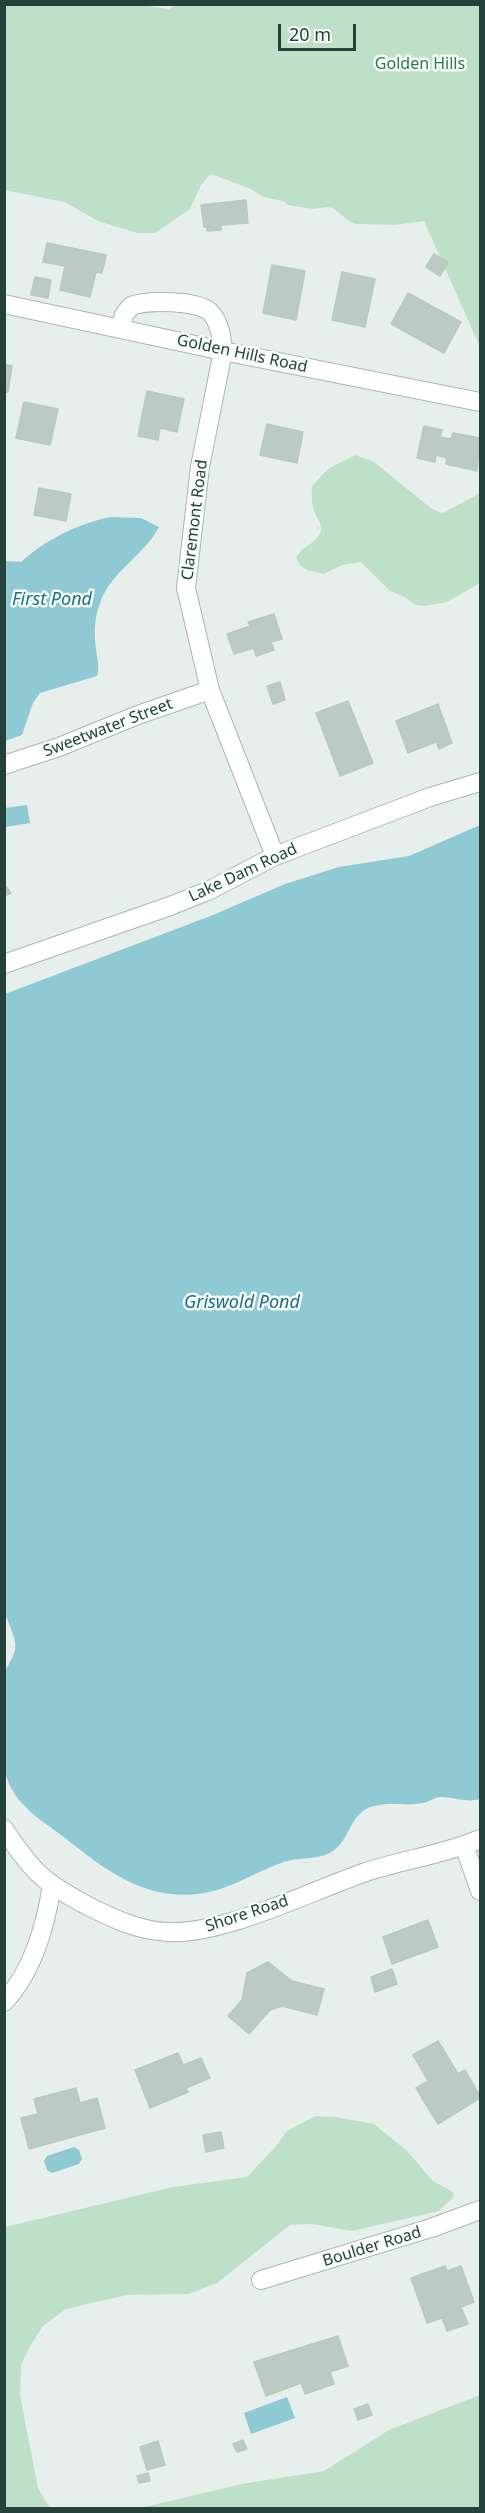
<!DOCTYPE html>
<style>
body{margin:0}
#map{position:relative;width:485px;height:2513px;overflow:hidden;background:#e6efeb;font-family:"Noto Sans",sans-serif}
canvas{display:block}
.frame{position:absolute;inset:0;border:6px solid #24423a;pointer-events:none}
.scale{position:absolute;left:278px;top:24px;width:78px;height:27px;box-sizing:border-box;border:3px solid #24423a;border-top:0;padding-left:8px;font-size:18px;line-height:21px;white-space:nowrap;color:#24423a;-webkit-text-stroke:4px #f7fbf9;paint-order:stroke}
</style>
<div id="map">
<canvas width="485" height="2513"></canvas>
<div class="frame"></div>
<div class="scale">20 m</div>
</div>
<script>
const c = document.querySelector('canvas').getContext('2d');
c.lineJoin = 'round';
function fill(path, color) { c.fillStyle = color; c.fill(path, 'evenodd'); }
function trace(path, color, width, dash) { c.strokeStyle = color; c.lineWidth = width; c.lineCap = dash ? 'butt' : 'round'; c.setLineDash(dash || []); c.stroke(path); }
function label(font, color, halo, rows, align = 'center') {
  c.font = font + ' "Noto Sans",sans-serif'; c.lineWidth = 5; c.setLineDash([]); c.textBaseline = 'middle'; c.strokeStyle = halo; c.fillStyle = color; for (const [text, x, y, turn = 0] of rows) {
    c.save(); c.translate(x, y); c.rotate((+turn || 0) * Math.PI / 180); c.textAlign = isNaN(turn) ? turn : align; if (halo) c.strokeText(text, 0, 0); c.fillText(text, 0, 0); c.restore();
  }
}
const green = new Path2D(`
 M 178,4 L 480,5 L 480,347 L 424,221 L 395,225 L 356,224 L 350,222 L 333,208 L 327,207 L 314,209 L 288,205 L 283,201 L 263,197 L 251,189 L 211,174 L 201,185 L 190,209 L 155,233 L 137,233 L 98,221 L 65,202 L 5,190 L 4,5 L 141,5 L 169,9 Z
 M 355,455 L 374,462 L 432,509 L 443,513 L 480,493 L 480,583 L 447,602 L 425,606 L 416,605 L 403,596 L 390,591 L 361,562 L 342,565 L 324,574 L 307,570 L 300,565 L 296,558 C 303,546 307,548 316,539 C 328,526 317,522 314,510 C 311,503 312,493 312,486 L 328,469 Z
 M 315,2116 L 336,2117 L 374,2124 L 407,2151 L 433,2181 L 453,2192 L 454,2196 L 439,2211 L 352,2231 L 311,2224 L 290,2225 L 217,2283 L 188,2294 L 128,2295 L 100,2301 L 66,2309 L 43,2326 L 30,2346 L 21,2365 L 20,2395 L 38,2488 L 50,2508 L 5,2508 L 5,2227 L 173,2187 L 247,2177 L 276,2146 L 287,2131 Z
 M 480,2395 L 480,2508 L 140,2508 L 242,2484 L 324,2471 L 389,2430 Z`);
const water = new Path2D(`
 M 111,517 L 141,518 L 159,527 C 144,556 111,571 100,603 C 94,618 94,633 96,649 C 97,659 100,666 97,676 L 40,693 L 33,703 L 22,735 L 5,741 L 5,561 L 21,562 C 45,540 79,523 111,517 Z
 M 27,805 L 30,823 L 5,827 L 5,808 Z
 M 480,825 L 480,1799 C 466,1803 454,1797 440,1797 C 435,1797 429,1802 423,1803 C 407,1806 390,1802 374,1806 C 349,1812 351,1839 333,1851 C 319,1861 299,1856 281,1863 C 261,1870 243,1881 223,1888 C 164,1908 119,1881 74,1845 C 48,1823 13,1808 5,1771 C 2,1761 2,1686 4,1676 C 7,1663 17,1656 15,1642 C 13,1632 8,1621 4,1612 L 5,994 L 213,915 L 285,884 L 339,867 L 409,856 Z
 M 74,2147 L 79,2150 L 82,2159 L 79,2164 L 52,2173 L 47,2170 L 44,2161 L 47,2156 Z
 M 287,2397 L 295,2418 L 251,2434 L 244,2413 Z`);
const building = new Path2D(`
 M 246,200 L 248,223 L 221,225 L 221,230 L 207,231 L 207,227 L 204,227 L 201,205 Z
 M 47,243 L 106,255 L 102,273 L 96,272 L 90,297 L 60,290 L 65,266 L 43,262 Z
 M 434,254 L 448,262 L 440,276 L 426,267 Z
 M 272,265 L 305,271 L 296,320 L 263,313 Z
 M 342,272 L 375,279 L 365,327 L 332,320 Z
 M 35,277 L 51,280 L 48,298 L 31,295 Z
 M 408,293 L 461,322 L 444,353 L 391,324 Z
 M 4,364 L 12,366 L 8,392 L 4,392 Z
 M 147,391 L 184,399 L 177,432 L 160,428 L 158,440 L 138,436 Z
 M 24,402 L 58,409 L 50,445 L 16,438 Z
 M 267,424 L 303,432 L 297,463 L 260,455 Z
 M 424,426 L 442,430 L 440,437 L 451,439 L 453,433 L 480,438 L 477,471 L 446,464 L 447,458 L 436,455 L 435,462 L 417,458 Z
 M 39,488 L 71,494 L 66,521 L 34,515 Z
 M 274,614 L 282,639 L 271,642 L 274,650 L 256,656 L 254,648 L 234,654 L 227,634 L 250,626 L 248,622 Z
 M 280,682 L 285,700 L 273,704 L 267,686 Z
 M 348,701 L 373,763 L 340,776 L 316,713 Z
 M 438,704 L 452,743 L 439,749 L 436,742 L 408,753 L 396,721 Z
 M 4,884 L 11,893 L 4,896 Z
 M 428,1920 L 438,1947 L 392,1964 L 383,1937 Z
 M 268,1962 L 292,1981 L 324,1989 L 317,2015 L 282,2006 L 270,2010 L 249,2034 L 228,2016 L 242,2000 L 247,1973 Z
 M 392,1969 L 397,1984 L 375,1992 L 371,1977 Z
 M 438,2041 L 458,2074 L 465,2070 L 480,2096 L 480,2098 L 438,2124 L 416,2088 L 428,2081 L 413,2055 Z
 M 178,2053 L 183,2065 L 201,2058 L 210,2078 L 186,2088 L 188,2092 L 150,2108 L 135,2070 Z
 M 76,2088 L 80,2103 L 97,2098 L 105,2128 L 29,2149 L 21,2118 L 38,2114 L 34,2099 Z
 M 221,2132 L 224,2148 L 206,2152 L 203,2135 Z
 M 445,2266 L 447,2271 L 461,2266 L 474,2302 L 461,2307 L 468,2324 L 447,2331 L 442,2318 L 427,2323 L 411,2278 Z
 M 338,2336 L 348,2366 L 330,2372 L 334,2384 L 305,2394 L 301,2383 L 266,2396 L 254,2362 Z
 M 368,2404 L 372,2415 L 358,2420 L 354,2409 Z
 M 243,2440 L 247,2449 L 237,2452 L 233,2444 Z
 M 158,2441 L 165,2465 L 147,2470 L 140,2447 Z
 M 148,2473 L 150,2481 L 139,2483 L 137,2476 Z`);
const minor = new Path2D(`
 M 4,304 L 223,351 L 480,402
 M 120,329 L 124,315 L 131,306 C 146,300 198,300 210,312 C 220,322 222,338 223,351 L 200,467 L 186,588 L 210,690 L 275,856
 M 4,765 L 59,747 L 138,715 L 210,690
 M 4,964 L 170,906 L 210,890 L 275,856 L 430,797 L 480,782
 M 4,1829 C 33,1873 44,1883 90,1907 C 114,1919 140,1931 168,1932 C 223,1935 309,1892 363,1873 C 401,1860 443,1855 480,1839
 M 464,1845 L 480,1891
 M 4,2002 C 33,1971 45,1927 52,1886
 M 261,2280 L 431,2228 L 480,2210`);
const parkNames = [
 ["Golden Hills",420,64]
];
const streetNames = [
 ["Golden Hills Road",242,354,12],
 ["Claremont Road",195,520,-83],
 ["Sweetwater Street",108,728,-21],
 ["Lake Dam Road",243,873,-25],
 ["Shore Road",247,1914,-18],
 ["Boulder Road",372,2247,-17]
];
const waterNames = [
 ["First Pond",52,600],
 ["Griswold Pond",242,1303]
];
fill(green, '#bfe0c8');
fill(water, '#8ec9d4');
fill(building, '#bbcac4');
trace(building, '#b8c9c2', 1.5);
trace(minor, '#a8b8b2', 20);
trace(minor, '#fff', 18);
label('16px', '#2d7a4b', '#f7fbf9', parkNames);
label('16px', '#24423a', '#f7fbf9', streetNames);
label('italic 18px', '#1c6f80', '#f7fbf9', waterNames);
</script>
